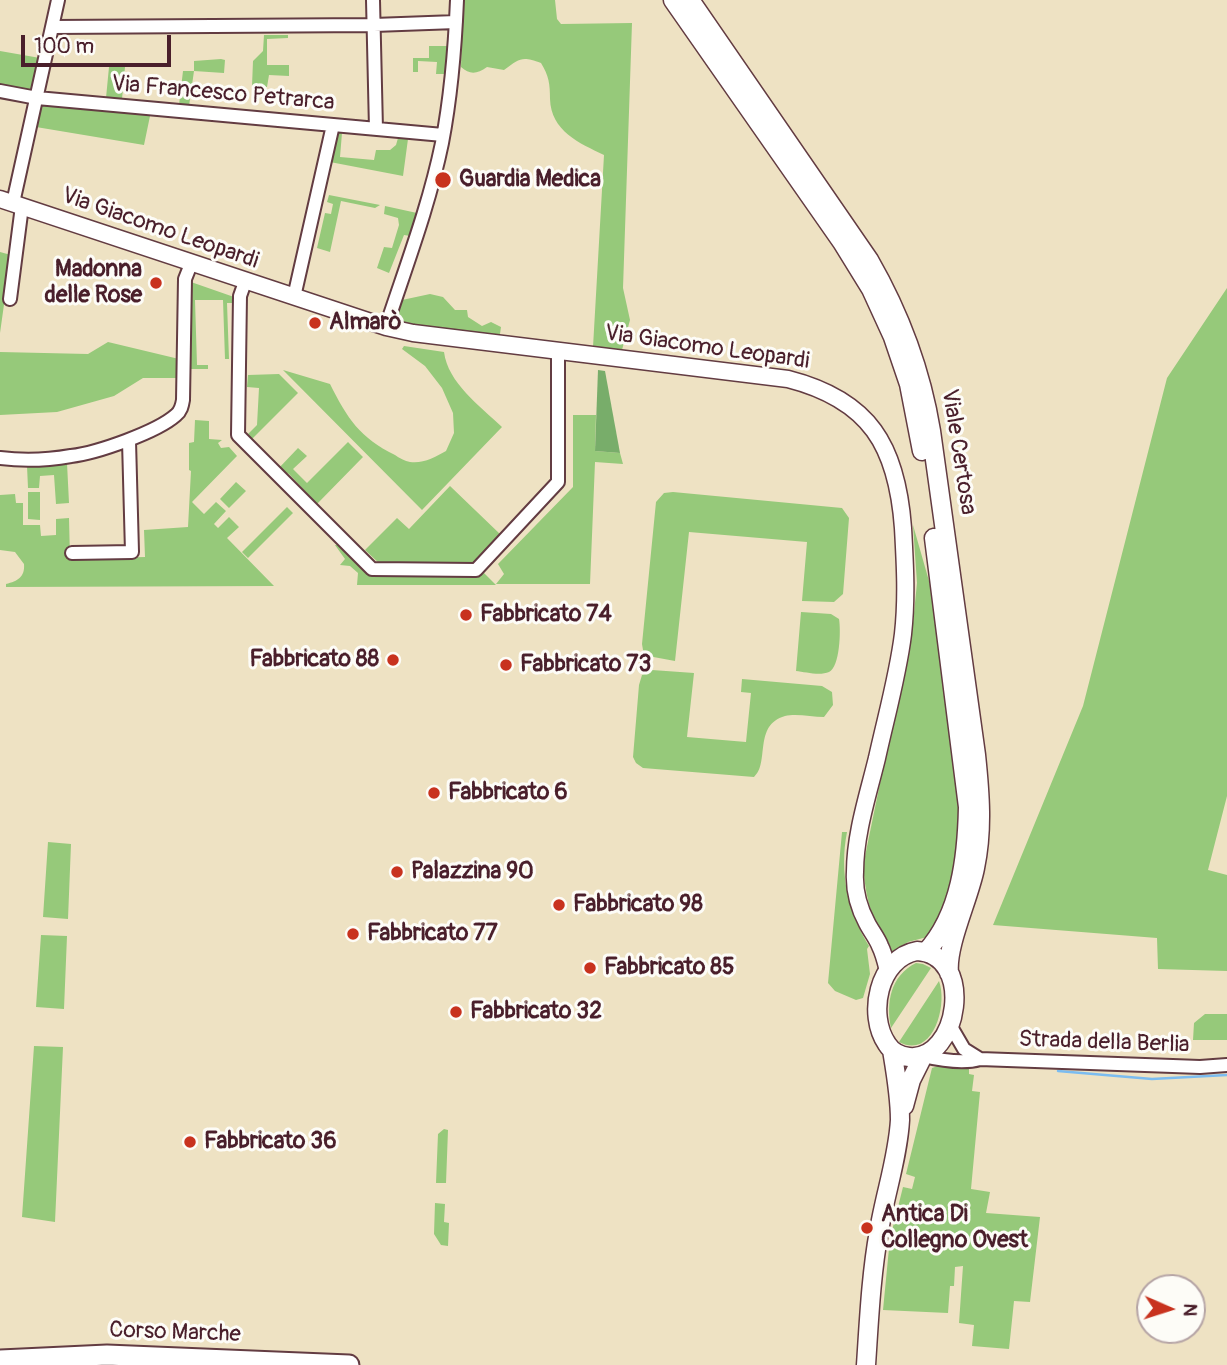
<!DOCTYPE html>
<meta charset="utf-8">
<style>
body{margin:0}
#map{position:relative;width:1227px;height:1365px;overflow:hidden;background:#eee2c3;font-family:Pangolin,sans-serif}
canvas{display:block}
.north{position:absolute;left:1136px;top:1274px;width:70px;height:70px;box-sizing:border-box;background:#fdfcf7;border:2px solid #b5a4a5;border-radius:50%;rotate:93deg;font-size:19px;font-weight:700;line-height:28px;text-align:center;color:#4a1f2b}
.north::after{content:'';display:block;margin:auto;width:24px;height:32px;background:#c8321e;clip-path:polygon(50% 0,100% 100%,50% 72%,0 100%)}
.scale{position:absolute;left:21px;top:35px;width:150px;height:32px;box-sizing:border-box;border:4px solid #4a1f2b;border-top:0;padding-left:9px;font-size:21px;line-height:24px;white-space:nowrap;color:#4a1f2b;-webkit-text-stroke:5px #fdfcf7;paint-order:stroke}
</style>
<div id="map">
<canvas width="1227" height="1365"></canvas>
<div class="north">N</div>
<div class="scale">100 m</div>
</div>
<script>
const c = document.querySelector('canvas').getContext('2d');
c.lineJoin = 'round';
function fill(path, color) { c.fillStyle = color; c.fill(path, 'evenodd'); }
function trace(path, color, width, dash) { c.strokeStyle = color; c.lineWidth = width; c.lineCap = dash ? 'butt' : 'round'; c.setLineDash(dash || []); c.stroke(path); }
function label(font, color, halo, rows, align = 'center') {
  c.font = font + ' Pangolin,sans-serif'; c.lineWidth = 6; c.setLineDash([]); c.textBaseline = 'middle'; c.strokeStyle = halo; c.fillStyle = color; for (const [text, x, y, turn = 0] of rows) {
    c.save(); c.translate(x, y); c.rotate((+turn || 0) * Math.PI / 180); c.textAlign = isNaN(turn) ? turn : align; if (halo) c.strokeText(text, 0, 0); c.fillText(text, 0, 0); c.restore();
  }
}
const green = new Path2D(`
 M 463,0 L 555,0 L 557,19 L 561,24 L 632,23 L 623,288 L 630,320 L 622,350 L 593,347 L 604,155 C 579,143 551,131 550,99 C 550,84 549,76 541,63 C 522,56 520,58 504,70 L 487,67 C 477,74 470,75 461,67 Z
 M 264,35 L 288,35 L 288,38 L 267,39 L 267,65 L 289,65 L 289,76 L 269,75 L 267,87 L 252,86 L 253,61 L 263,51 Z
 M 429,46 L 448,46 L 447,74 L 436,74 L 437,62 L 418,61 L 418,72 L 413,72 L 413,58 L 429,58 Z
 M 0,51 L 40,58 L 32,93 L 0,88 Z
 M 221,59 L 225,60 L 224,73 L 194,71 L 189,106 L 179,105 L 183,71 L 194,71 L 194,61 Z
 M 109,67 L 125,67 L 122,99 L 106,98 Z
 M 37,98 L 144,108 L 150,116 L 144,145 L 30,126 Z
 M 336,132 L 342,133 L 340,157 L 374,160 L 376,150 L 390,150 L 396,145 L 398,138 L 408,139 L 403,176 L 330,162 Z
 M 329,195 L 380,205 L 375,208 L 341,201 L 330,252 L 317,248 L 325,213 L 331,214 L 333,204 L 327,202 Z
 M 385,206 L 417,213 L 410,236 L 404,235 L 389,273 L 377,268 L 384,247 L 392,248 L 399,225 L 398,218 L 384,214 Z
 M 0,252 L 11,255 L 0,333 Z
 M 191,282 L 234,297 L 235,303 L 227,303 L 229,359 L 225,359 L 223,300 L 195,300 L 197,365 L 208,365 L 208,369 L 189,369 Z
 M 1227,288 L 1227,796 L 1208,870 L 1227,875 L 1227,971 L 1158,969 L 1157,938 L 993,925 L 1083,706 L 1167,378 Z
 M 430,294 L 443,297 L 455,310 L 467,310 L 468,317 L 482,326 L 491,322 L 501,327 L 500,334 L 492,341 L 397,326 L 394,319 L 402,300 Z
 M 108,342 L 179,359 L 178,378 L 143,378 L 114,396 L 57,412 L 0,415 L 0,352 L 88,354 Z
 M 404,346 L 444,352 C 448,383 480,406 502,427 L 422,510 L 283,370 L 330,384 C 347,418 360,438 395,455 C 399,458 405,461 410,462 C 423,464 435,457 446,451 L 454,433 L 453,413 L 442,388 L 425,366 L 402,349 Z
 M 279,374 L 298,393 L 252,439 L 248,434 L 257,425 L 259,388 L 247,387 L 248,375 Z
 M 573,415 L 596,415 L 595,451 L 620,453 L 623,464 L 595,462 L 590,584 L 496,584 L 504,574 L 498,564 L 573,487 Z
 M 195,420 L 209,421 L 209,439 L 222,440 L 218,443 L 221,448 L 229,447 L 237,456 L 192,502 L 204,514 L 216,502 L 226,511 L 214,524 L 218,528 L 229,517 L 239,527 L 227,538 L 274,586 L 6,587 L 6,584 C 18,581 25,577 24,564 L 15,552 L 0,550 L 0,495 L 15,494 L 16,503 L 23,503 L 23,525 L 40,525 L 41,536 L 56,535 L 56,519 L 69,518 L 70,559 L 145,557 L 144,530 L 188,527 L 191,471 L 189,470 L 189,443 L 194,442 Z
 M 348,442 L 363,457 L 317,504 L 289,474 L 278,469 L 298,448 L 307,456 L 293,469 L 307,483 Z
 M 67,463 L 69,503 L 56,504 L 54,475 L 40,476 L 39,488 L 28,488 L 27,466 Z
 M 236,482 L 246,491 L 229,508 L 220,499 Z
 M 450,486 L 501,535 L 472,565 L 381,565 L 365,550 L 397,518 L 409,529 Z
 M 28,492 L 40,492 L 40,520 L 28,519 Z
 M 673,492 L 842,508 L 849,518 L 843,594 L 834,602 L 802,601 L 807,542 L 689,532 L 675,661 L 648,656 L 643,650 L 642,644 L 656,502 L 664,493 Z
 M 287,507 L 293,513 L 248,558 L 242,552 Z
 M 913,525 L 933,595 L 960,810 C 957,854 952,899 927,937 L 908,942 L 892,952 C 889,940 882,933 876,922 C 867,905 865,885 863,866 L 913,623 L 917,583 Z
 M 335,545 L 339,545 L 369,576 L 477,576 L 482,571 L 496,585 L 357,585 L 358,573 L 350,566 L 340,565 L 345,559 Z
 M 801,612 L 831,614 L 839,619 C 841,630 840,667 829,672 C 820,676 805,672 796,671 Z
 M 652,670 L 694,673 L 687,737 L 746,742 L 751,693 L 741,692 L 742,679 L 822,686 L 832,692 L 833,705 L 824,717 C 812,717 796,713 785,716 C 753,725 770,763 754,777 L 643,768 L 636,763 L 633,757 L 639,685 L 642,675 Z
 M 842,832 L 847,832 C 839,873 848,912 869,946 L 867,949 L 870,974 L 863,998 L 856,1000 L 835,991 L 828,983 Z
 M 48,842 L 71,844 L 68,919 L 43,917 Z
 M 41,935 L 67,936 L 64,1009 L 36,1007 Z
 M 916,963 L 923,964 L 931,968 L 891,1028 C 886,1003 890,976 916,963 Z
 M 939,981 C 948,1005 933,1060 899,1042 Z
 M 1205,1014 L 1227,1014 L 1227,1040 L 1193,1040 L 1194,1023 Z
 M 34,1046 L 63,1047 L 55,1222 L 22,1217 Z
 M 938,1066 L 969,1067 L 969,1074 L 974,1075 L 972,1091 L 980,1092 L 971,1189 L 990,1192 L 986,1213 L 1040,1217 L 1030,1302 L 1014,1301 L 1009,1349 L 972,1346 L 974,1325 L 959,1323 L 963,1266 L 955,1267 L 954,1286 L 950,1286 L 948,1313 L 883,1310 L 890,1238 L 896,1215 L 898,1215 L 900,1208 L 898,1207 L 903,1187 L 912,1189 L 915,1177 L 906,1174 L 932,1068 Z
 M 444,1129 L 448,1130 L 446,1183 L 436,1183 L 438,1134 Z
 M 435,1203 L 445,1204 L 444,1222 L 449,1223 L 448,1246 L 441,1245 L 434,1234 Z`);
const forest = new Path2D(`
 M 598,370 L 605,371 L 620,453 L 595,451 Z`);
const stream = new Path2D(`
 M 1058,1071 L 1152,1079 L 1227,1075`);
const minor = new Path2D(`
 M 373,0 L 376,129
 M 52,27 L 374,25 L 456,22
 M 0,91 L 37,98 L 443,135
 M 13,203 L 58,0
 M 245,282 L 240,296 L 238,435 L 372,569 L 476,570 L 558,482 L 558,351
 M 294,297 L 333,125
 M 10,299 L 22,206
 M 386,327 C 406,266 429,206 442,143 C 451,96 455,48 457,0
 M 0,458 C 23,461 48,460 71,456 C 97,453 157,432 176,415 C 181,411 182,406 183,400 L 185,279 L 191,264
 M 72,553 L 132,552 L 129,441
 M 950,1025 L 964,1049 L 980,1059
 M 923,1056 C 940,1060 963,1064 980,1059 L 1200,1067 L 1227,1065`);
const tertiary = new Path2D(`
 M 0,199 L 386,327 L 413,333 L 788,379 C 870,400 897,446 903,528 C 905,564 907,598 903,634 C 898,675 886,717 877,758 C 868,795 855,834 855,872 C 854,889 859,908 867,923 C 871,931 877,938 880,946 C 884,954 886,963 888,971`);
const secondary = new Path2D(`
 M 673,0 L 842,242 L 871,289 L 893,337 L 909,384 L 922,451
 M 690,0 L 869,260 C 900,314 921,370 931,431 L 976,755 C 980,793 983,830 975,868 C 969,899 946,945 949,973
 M 917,951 C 976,954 959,1062 909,1057 C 900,1056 892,1052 887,1044 C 867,1015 878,958 917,951 Z
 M 926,952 C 961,914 967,856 968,807 L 934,538
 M 904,1106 L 911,1080 L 923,1056
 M 866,1365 C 869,1321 871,1275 879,1231 C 885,1194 898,1157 900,1120 C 900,1096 896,1074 892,1050`);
const primary = new Path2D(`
 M 0,1360 L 107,1355 L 349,1365`);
const markers = [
 [443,180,9,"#c8321e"],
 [156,283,7,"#c8321e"],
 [315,323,7,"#c8321e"],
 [466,615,7,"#c8321e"],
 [393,660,7,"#c8321e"],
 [506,665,7,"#c8321e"],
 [434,793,7,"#c8321e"],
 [397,872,7,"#c8321e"],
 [559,905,7,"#c8321e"],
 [353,934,7,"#c8321e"],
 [590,968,7,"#c8321e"],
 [456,1012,7,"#c8321e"],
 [190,1142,7,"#c8321e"],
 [867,1228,7,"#c8321e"]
];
const streetNames = [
 ["Via Francesco Petrarca",223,94,5],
 ["Via Giacomo Leopardi",160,229,19],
 ["Via Giacomo Leopardi",707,348,8],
 ["Viale Certosa",958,452,81],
 ["Strada della Berlia",1104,1043,2],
 ["Corso Marche",175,1333,2]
];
const poiNames = [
 ["Guardia Medica",459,180],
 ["Madonna",142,270,"right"],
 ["delle Rose",142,296,"right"],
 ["Almarò",329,323],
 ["Fabbricato 74",480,615],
 ["Fabbricato 88",379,660,"right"],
 ["Fabbricato 73",520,665],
 ["Fabbricato 6",448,793],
 ["Palazzina 90",411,872],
 ["Fabbricato 98",573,905],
 ["Fabbricato 77",367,934],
 ["Fabbricato 85",604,968],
 ["Fabbricato 32",470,1012],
 ["Fabbricato 36",204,1142],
 ["Antica Di",881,1215],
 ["Collegno Ovest",881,1241]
];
fill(green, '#96c97a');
fill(forest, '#78ad6a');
trace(stream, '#7bbcf0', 2.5);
trace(minor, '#633c42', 16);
trace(tertiary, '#633c42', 19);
trace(secondary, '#633c42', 21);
trace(primary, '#633c42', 23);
trace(minor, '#fff', 12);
trace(tertiary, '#fff', 16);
trace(secondary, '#fff', 18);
trace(primary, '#fff', 19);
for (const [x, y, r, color] of markers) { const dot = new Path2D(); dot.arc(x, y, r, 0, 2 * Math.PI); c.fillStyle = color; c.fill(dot); trace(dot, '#fdfcf7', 2.5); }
label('23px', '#4a1f2b', '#fdfcf7', streetNames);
label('bold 23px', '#4a1f2b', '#fdfcf7', poiNames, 'left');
</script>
